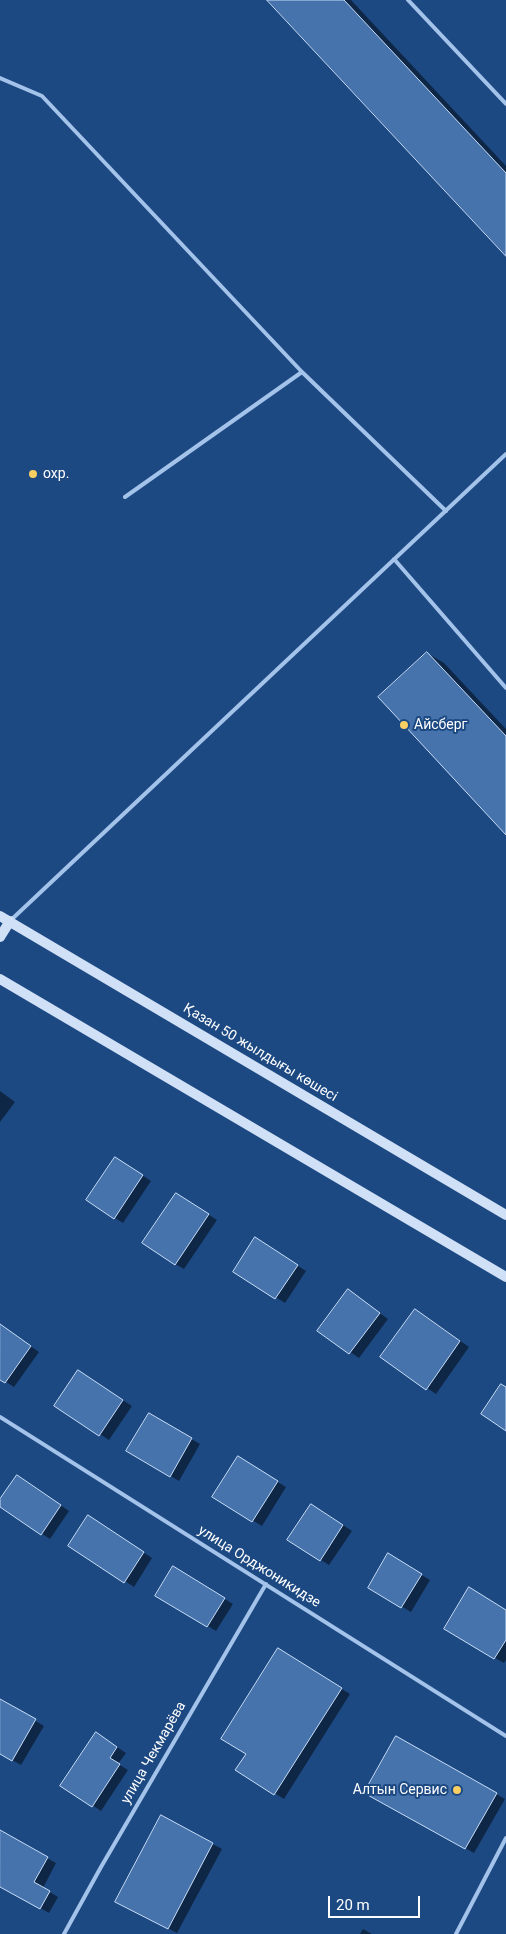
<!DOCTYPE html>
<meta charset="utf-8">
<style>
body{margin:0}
#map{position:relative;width:506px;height:1934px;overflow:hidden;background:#1d4983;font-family:Roboto,sans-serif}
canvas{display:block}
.scale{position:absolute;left:328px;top:1896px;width:92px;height:22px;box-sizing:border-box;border:2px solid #fff;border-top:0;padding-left:6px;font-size:15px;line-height:18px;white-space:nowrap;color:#fff;-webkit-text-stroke:4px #1d4983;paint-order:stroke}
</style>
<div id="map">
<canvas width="506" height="1934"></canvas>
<div class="scale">20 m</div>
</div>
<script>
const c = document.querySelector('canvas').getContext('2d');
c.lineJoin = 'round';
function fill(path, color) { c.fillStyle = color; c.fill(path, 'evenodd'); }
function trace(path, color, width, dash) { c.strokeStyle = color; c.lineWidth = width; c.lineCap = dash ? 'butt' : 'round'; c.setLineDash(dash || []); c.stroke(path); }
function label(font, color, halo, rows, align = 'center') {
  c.font = font + ' Roboto,sans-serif'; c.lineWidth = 4; c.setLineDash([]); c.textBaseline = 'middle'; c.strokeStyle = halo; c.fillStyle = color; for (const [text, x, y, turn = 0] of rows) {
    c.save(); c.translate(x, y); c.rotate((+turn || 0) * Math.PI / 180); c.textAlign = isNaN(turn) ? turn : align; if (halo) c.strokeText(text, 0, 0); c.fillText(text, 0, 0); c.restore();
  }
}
const shadow = new Path2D(`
 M 269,0 L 351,0 L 506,166 L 506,255 Z
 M 427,653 L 444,663 L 506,729 L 506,833 Z
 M 0,1091 L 15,1102 L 0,1122 Z
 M 124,1163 L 151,1181 L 123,1223 L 115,1218 Z
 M 185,1199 L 217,1220 L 184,1269 L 175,1264 Z
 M 264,1244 L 306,1271 L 285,1303 L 234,1271 Z
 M 349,1291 L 388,1319 L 359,1358 L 319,1330 Z
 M 424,1315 L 469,1347 L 436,1394 L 427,1388 Z
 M 0,1325 L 39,1352 L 14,1387 L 0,1378 Z
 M 87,1377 L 132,1406 L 109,1440 L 56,1406 Z
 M 149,1415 L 200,1444 L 179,1481 L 128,1451 Z
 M 238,1458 L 286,1487 L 262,1526 L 214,1497 Z
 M 26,1481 L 69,1511 L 50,1539 L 0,1506 L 0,1501 Z
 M 321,1510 L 352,1531 L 329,1565 L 289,1540 Z
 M 97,1522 L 152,1558 L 134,1587 L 70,1545 Z
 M 388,1555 L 430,1580 L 411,1612 L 369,1587 Z
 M 173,1568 L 233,1604 L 216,1631 L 157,1595 Z
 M 506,1611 L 506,1660 L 504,1663 L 445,1629 Z
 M 287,1655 L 350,1694 L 284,1799 L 237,1770 L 247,1754 Z
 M 0,1700 L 44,1726 L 21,1765 L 0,1753 Z
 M 397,1738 L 505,1799 L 474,1853 L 366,1792 Z
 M 105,1739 L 126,1753 L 118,1764 L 128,1770 L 101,1811 L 92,1805 Z
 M 161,1817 L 222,1849 L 177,1933 L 126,1906 Z
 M 0,1832 L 56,1863 L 43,1888 L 58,1897 L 49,1913 L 0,1885 Z
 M 363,1929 L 372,1934 L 360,1934 Z`);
const building = new Path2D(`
 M 267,0 L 344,0 L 506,173 L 506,256 Z
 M 427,652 L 506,736 L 506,835 L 378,697 Z
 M 115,1157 L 143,1175 L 114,1219 L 86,1200 Z
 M 176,1193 L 209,1214 L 175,1265 L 142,1243 Z
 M 255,1237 L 298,1265 L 275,1299 L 233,1272 Z
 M 348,1289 L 380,1313 L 349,1354 L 317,1331 Z
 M 415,1309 L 460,1341 L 426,1390 L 380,1357 Z
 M 0,1324 L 31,1346 L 5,1383 L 0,1380 Z
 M 78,1370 L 123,1400 L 99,1436 L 54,1406 Z
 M 501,1384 L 506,1387 L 506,1431 L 481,1414 Z
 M 149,1413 L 192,1438 L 170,1477 L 126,1451 Z
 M 238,1456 L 278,1481 L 252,1522 L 212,1497 Z
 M 17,1475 L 61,1505 L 41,1535 L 0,1507 L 0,1499 Z
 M 311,1504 L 343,1525 L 320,1561 L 287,1540 Z
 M 88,1515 L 144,1552 L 124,1583 L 68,1546 Z
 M 388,1553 L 422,1574 L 401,1608 L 368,1588 Z
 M 173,1566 L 225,1598 L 207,1627 L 155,1596 Z
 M 469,1587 L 506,1610 L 506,1640 L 494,1659 L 444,1629 Z
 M 278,1648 L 342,1688 L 274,1795 L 235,1770 L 246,1754 L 221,1739 Z
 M 0,1699 L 36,1719 L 12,1761 L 0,1754 Z
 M 96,1732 L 117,1747 L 110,1758 L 120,1764 L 92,1807 L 60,1786 Z
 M 396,1736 L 497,1793 L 465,1849 L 364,1793 Z
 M 161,1815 L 213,1843 L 168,1929 L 115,1902 Z
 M 0,1830 L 48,1857 L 34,1882 L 50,1891 L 40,1909 L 0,1887 Z`);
const lane = new Path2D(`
 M 408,0 L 506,104
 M 0,78 L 42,96 L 302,372 L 446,511
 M 125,497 L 302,372
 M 394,559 L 506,688
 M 11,920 L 506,454
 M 0,1417 L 506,1736
 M 64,1934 L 101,1867 L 266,1584
 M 456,1934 L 506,1838`);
const secondary = new Path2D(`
 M 0,916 L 506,1215
 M 0,937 L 10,921
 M 0,979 L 506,1277`);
const markers = [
 [33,474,5,"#f9ce62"],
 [404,725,5,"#f9ce62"],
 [457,1790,5,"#f9ce62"]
];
const poiNames = [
 ["охр.",43,474],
 ["Айсберг",414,725],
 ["Алтын Сервис",447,1790,"right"]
];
const streetNames = [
 ["Қазан 50 жылдығы көшесі",260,1053,31],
 ["улица Орджоникидзе",259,1567,32],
 ["улица Чекмарёва",154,1753,-60]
];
fill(shadow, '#0007');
fill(building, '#4673ac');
trace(building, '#c8ddf7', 1);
trace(lane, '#a4c3ea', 4);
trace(secondary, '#cfe0f7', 10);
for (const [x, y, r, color] of markers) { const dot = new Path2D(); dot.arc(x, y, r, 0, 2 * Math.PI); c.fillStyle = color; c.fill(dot); trace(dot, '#1d4983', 2); }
label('14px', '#fff', '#1d4983', poiNames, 'left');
label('14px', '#fff', '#1d4983', streetNames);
</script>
